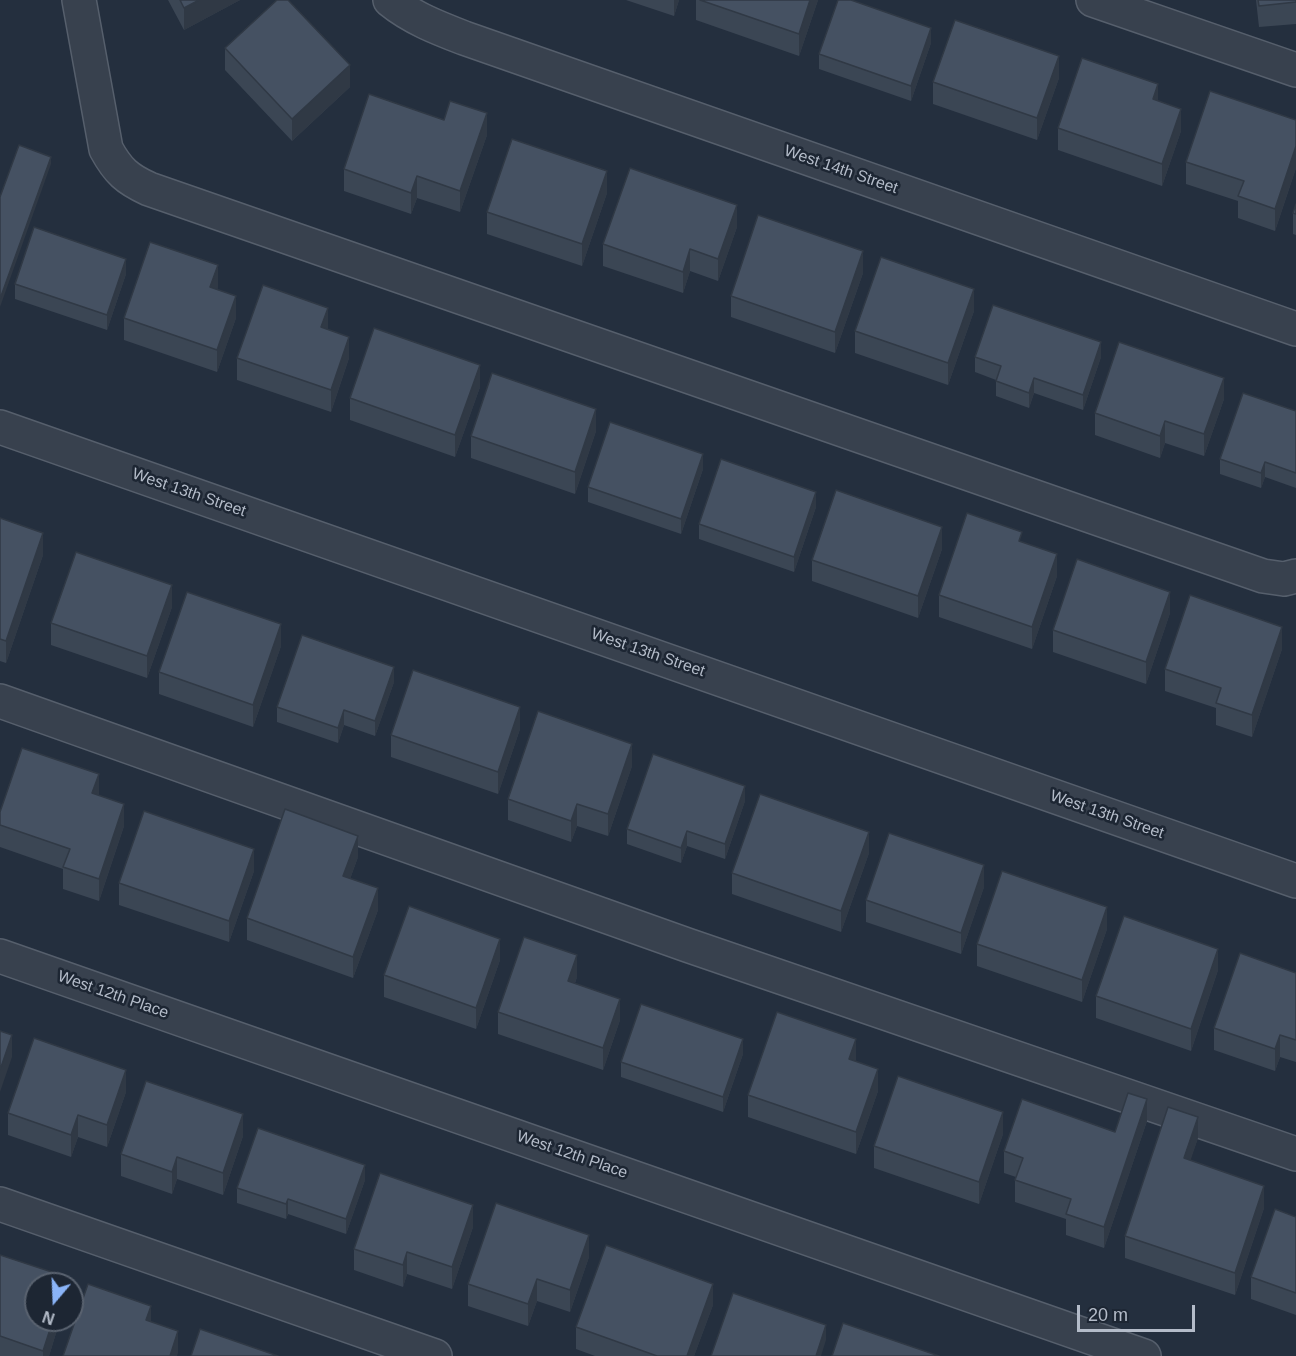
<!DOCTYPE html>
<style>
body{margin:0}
#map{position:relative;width:1296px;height:1356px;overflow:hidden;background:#242f3e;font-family:Helvetica,sans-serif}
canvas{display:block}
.north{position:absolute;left:24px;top:1272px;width:60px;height:60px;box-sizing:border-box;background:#1d2633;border:2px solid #59626f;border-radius:50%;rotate:199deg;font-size:16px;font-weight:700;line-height:24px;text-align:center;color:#b4bcc9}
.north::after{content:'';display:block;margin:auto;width:21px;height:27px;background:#8ab4f8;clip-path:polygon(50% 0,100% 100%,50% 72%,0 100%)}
.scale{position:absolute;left:1077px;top:1305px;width:118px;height:27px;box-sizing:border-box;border:3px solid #b4bcc9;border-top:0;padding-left:8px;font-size:18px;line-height:21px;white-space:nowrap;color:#b4bcc9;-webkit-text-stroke:4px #1d2633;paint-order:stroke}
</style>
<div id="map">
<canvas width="1296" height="1356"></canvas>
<div class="north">N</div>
<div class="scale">20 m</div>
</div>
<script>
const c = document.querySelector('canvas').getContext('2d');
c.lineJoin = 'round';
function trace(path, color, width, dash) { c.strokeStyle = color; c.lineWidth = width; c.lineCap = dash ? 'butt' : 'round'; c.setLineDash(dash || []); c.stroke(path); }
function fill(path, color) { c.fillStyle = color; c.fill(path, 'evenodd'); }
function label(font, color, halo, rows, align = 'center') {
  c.font = font + ' Helvetica,sans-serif'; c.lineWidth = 5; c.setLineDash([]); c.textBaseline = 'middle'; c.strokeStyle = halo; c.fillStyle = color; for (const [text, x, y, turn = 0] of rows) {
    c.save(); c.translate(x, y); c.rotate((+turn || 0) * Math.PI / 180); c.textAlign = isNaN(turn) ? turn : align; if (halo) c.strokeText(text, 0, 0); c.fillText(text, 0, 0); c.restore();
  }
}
const minor = new Path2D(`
 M 79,0 L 106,149 C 118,171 127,179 149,189 L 1263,576 L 1284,579 L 1296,576
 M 390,0 C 412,18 438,28 464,38 L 1296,329
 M 1093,0 L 1296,70
 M 0,427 L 1296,881
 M 0,701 L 687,945 L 1296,1154
 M 0,956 L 1144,1356
 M 0,1204 L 435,1356`);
const wall = new Path2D(`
 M 168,0 L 240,0 L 184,30 Z
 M 626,0 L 679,0 L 674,16 Z
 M 696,0 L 818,0 L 799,56 L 696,20 Z
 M 1256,0 L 1296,0 L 1296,24 L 1259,27 Z
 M 931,43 L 911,101 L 819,69 L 819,54 Z
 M 225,48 L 350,87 L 292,141 L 225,70 Z
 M 1059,78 L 1037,140 L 933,104 L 933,82 Z
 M 1158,101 L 1181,131 L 1162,186 L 1058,150 L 1058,128 Z
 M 1296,120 L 1296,168 L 1275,231 L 1238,218 L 1238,201 L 1186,184 L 1186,162 Z
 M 487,135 L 460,212 L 417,198 L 411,214 L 344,191 L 344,169 Z
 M 607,193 L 582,266 L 487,234 L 487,212 Z
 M 1296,204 L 1296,235 L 1293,234 L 1293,213 Z
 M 737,227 L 718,281 L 690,271 L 683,293 L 603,266 L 603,244 Z
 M 863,273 L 835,353 L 731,317 L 731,296 Z
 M 126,274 L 107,330 L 15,299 L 15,284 Z
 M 218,287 L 217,290 L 236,318 L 217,372 L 124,340 L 124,318 Z
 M 974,311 L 948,385 L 855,353 L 855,331 Z
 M 328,329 L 349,358 L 331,412 L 237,380 L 237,358 Z
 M 975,357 L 1101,357 L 1083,410 L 1034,393 L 1029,408 L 996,396 L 996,380 L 975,372 Z
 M 480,387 L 455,457 L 350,420 L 350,398 Z
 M 1224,399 L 1204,456 L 1165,443 L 1160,458 L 1095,435 L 1095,413 Z
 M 1296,411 L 1296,488 L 1265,477 L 1261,488 L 1220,474 L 1220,459 Z
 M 596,431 L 575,494 L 471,458 L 471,436 Z
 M 703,469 L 681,534 L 588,502 L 588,487 Z
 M 816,507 L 794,572 L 699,539 L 699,524 Z
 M 0,518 L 43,555 L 6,663 L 0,661 Z
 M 1022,542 L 1057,576 L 1032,649 L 939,617 L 939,595 Z
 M 942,549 L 918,618 L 812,581 L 812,560 Z
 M 172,607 L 147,678 L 51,645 L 51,623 Z
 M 1170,613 L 1146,684 L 1053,652 L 1053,630 Z
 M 281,646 L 253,727 L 159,694 L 159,672 Z
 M 1282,649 L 1252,737 L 1216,725 L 1216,708 L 1165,691 L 1165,669 Z
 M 394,682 L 375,736 L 344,725 L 338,743 L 277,722 L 277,707 Z
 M 520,729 L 498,794 L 391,757 L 391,735 Z
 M 632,766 L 608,836 L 577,826 L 571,842 L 508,820 L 508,799 Z
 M 99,796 L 124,826 L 99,901 L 63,889 L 63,869 L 0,847 L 0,812 Z
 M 745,801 L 725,859 L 687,846 L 681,863 L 627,844 L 627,829 Z
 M 869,853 L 841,932 L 732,894 L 732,873 Z
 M 358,857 L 350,879 L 378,910 L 353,978 L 247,940 L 247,918 Z
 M 254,871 L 229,942 L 119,905 L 119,883 Z
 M 984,887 L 961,954 L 866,922 L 866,900 Z
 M 1107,929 L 1082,1002 L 977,966 L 977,944 Z
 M 500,960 L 476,1029 L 384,997 L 384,975 Z
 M 1218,970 L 1191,1051 L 1096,1018 L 1096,996 Z
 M 1296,973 L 1296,1062 L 1280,1057 L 1275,1071 L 1214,1050 L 1214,1028 Z
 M 577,977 L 575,983 L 620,1020 L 603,1070 L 498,1034 L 498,1012 Z
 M 743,1054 L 723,1112 L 621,1077 L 621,1062 Z
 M 856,1061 L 878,1091 L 856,1154 L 748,1117 L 748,1095 Z
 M 126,1092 L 107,1147 L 78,1137 L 71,1157 L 8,1135 L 8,1113 Z
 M 1147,1121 L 1104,1248 L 1066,1235 L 1066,1219 L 1015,1202 L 1015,1180 L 1016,1177 L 1004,1173 L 1004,1151 L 1115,1132 Z
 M 1003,1134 L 979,1204 L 874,1168 L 874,1146 Z
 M 243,1136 L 223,1195 L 177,1179 L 172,1194 L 121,1176 L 121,1154 Z
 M 1198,1138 L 1190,1160 L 1264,1208 L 1235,1295 L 1125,1258 L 1125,1236 Z
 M 365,1180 L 346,1234 L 288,1214 L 286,1219 L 237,1203 L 237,1188 Z
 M 1296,1217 L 1296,1315 L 1251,1299 L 1251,1277 Z
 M 473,1227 L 452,1289 L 407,1274 L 403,1287 L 354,1270 L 354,1249 Z
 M 0,1255 L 67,1284 L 36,1320 L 60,1320 L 49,1356 L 0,1356 Z
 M 589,1257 L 570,1312 L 537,1301 L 528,1326 L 468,1306 L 468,1284 Z
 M 713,1305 L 694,1356 L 595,1356 L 576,1349 L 576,1327 Z`);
const shadedWall = new Path2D(`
 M 199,0 L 240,0 L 184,30 L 184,8 Z
 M 674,0 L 679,0 L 674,16 Z
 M 810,0 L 818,0 L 799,56 L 799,34 Z
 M 931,28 L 931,43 L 911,101 L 911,86 Z
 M 1059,56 L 1059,78 L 1037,140 L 1037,118 Z
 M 350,65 L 350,87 L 292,141 L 292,119 Z
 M 1158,84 L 1158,106 L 1153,99 Z
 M 1181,109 L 1181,131 L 1162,186 L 1162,164 Z
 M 487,113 L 487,135 L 460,212 L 460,191 Z
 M 1296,146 L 1296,168 L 1275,231 L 1275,209 Z
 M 51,157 L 51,164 L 0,307 L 0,299 Z
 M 607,171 L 607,193 L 582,266 L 582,244 Z
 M 417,176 L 417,198 L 411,214 L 411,193 Z
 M 737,205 L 737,227 L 718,281 L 718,259 Z
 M 690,249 L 690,271 L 683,293 L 683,272 Z
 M 863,251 L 863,273 L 835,353 L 835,332 Z
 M 126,259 L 126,274 L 107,330 L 107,315 Z
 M 218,265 L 218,287 L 210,309 L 210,287 Z
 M 974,289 L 974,311 L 948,385 L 948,363 Z
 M 236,296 L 236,318 L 217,372 L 217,350 Z
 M 328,308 L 328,330 L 321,327 Z
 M 349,337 L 349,358 L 331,412 L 331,390 Z
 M 1101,342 L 1101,357 L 1083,410 L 1083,395 Z
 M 480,365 L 480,387 L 455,457 L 455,435 Z
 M 1034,378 L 1034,393 L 1029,408 L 1029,393 Z
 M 1224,378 L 1224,399 L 1204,456 L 1204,434 Z
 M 596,409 L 596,431 L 575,494 L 575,472 Z
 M 1165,421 L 1165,443 L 1160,458 L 1160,436 Z
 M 703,454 L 703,469 L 681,534 L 681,519 Z
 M 1265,462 L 1265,477 L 1261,488 L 1261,473 Z
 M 816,492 L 816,507 L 794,572 L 794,557 Z
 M 942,527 L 942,549 L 918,618 L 918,596 Z
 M 43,533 L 43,555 L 6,663 L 6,641 Z
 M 1057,554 L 1057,576 L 1032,649 L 1032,627 Z
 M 172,585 L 172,607 L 147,678 L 147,656 Z
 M 1170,592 L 1170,613 L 1146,684 L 1146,662 Z
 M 281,624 L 281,646 L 253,727 L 253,705 Z
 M 1282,627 L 1282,649 L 1252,737 L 1252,715 Z
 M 394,667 L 394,682 L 375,736 L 375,721 Z
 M 520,707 L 520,729 L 498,794 L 498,772 Z
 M 344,710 L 344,725 L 338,743 L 338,728 Z
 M 632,744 L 632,766 L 608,836 L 608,814 Z
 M 99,774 L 99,796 L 92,793 Z
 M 745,786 L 745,801 L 725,859 L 725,844 Z
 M 124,804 L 124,826 L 99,901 L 99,879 Z
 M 577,804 L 577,826 L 571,842 L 571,821 Z
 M 687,831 L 687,846 L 681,863 L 681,848 Z
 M 869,832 L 869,853 L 841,932 L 841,911 Z
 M 358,836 L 358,857 L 343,898 L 343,876 Z
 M 254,849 L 254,871 L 229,942 L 229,921 Z
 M 984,865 L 984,887 L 961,954 L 961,933 Z
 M 378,888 L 378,910 L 353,978 L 353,957 Z
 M 1107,907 L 1107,929 L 1082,1002 L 1082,980 Z
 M 500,939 L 500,960 L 476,1029 L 476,1008 Z
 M 1218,949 L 1218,970 L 1191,1051 L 1191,1029 Z
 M 577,955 L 577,977 L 568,1002 L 568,981 Z
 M 620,999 L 620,1020 L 603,1070 L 603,1048 Z
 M 12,1035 L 12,1057 L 0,1092 L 0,1070 Z
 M 1280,1035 L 1280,1057 L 1275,1071 L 1275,1049 Z
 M 743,1039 L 743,1054 L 723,1112 L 723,1097 Z
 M 856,1039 L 856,1061 L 849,1059 Z
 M 878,1069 L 878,1091 L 856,1154 L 856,1132 Z
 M 126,1070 L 126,1092 L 107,1147 L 107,1125 Z
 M 1147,1099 L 1147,1121 L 1104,1248 L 1104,1227 Z
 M 1003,1112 L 1003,1134 L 979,1204 L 979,1182 Z
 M 243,1114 L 243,1136 L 223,1195 L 223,1173 Z
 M 78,1115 L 78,1137 L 71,1157 L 71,1135 Z
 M 1198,1117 L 1198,1138 L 1184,1180 L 1184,1158 Z
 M 177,1157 L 177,1179 L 172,1194 L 172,1172 Z
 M 365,1165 L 365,1180 L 346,1234 L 346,1219 Z
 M 1264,1186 L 1264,1208 L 1235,1295 L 1235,1273 Z
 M 288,1199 L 288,1214 L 286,1219 L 286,1204 Z
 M 473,1205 L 473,1227 L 452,1289 L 452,1267 Z
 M 589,1235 L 589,1257 L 570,1312 L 570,1290 Z
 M 407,1252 L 407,1274 L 403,1287 L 403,1265 Z
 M 537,1279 L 537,1301 L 528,1326 L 528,1304 Z
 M 713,1284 L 713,1305 L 694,1356 L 687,1356 Z
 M 151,1306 L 151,1328 L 146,1320 Z
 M 53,1320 L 60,1320 L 49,1356 L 43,1356 L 43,1351 Z
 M 826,1325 L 826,1340 L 821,1356 L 816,1356 Z
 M 178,1331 L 178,1353 L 177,1356 L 170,1356 Z`);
const building = new Path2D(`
 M 180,0 L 199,0 L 184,8 Z
 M 277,0 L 288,0 L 350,65 L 292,119 L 225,48 Z
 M 700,0 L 810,0 L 799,34 Z
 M 838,0 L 851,0 L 931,28 L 911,86 L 819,54 Z
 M 1258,0 L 1296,0 L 1296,2 L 1259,6 Z
 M 955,20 L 1059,56 L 1037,118 L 933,82 Z
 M 1082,58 L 1158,84 L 1153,99 L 1181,109 L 1162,164 L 1058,128 Z
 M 1210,91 L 1296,120 L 1296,146 L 1275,209 L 1238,196 L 1244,181 L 1186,162 Z
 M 369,94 L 444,120 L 450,101 L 487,113 L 460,191 L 417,176 L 411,193 L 344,169 Z
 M 512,139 L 607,171 L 582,244 L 487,212 Z
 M 19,145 L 51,157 L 0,299 L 0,197 Z
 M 630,168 L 737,205 L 718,259 L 690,249 L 683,272 L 603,244 Z
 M 1296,204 L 1296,214 L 1293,213 Z
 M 758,215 L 863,251 L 835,332 L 731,296 Z
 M 34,227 L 126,259 L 107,315 L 15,284 Z
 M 150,242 L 218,265 L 210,287 L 236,296 L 217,350 L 124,318 Z
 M 881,257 L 974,289 L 948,363 L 855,331 Z
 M 263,285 L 328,308 L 321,327 L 349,337 L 331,390 L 237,358 Z
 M 993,305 L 1101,342 L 1083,395 L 1034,378 L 1029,393 L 996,381 L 1001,366 L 975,357 Z
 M 374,328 L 480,365 L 455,435 L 350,398 Z
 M 1119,342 L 1224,378 L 1204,434 L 1165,421 L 1160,436 L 1095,413 Z
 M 492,373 L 596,409 L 575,472 L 471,436 Z
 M 1243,393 L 1296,411 L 1296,473 L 1265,462 L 1261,473 L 1220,459 Z
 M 610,422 L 703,454 L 681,519 L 588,487 Z
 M 721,459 L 816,492 L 794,557 L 699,524 Z
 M 836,490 L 942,527 L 918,596 L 812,560 Z
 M 967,513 L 1022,532 L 1019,541 L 1057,554 L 1032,627 L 939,595 Z
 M 0,518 L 43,533 L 6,641 L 0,639 Z
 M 76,552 L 172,585 L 147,656 L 51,623 Z
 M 1077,559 L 1170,592 L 1146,662 L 1053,630 Z
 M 187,592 L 281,624 L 253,705 L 159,672 Z
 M 1190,595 L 1282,627 L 1252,715 L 1216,703 L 1221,688 L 1165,669 Z
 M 302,635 L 394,667 L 375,721 L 344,710 L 338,728 L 277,707 Z
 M 413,670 L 520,707 L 498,772 L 391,735 Z
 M 538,711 L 632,744 L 608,814 L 577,804 L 571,821 L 508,799 Z
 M 22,748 L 99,774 L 92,793 L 124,804 L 99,879 L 63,867 L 70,849 L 0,825 L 0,812 Z
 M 653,754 L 745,786 L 725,844 L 687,831 L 681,848 L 627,829 Z
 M 760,794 L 869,832 L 841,911 L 732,873 Z
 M 285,809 L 358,836 L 343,876 L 378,888 L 353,957 L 247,918 Z
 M 144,811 L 254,849 L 229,921 L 119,883 Z
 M 889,833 L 984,865 L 961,933 L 866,900 Z
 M 1002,871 L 1107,907 L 1082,980 L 977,944 Z
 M 409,906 L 500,939 L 476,1008 L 384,975 Z
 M 1124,916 L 1218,949 L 1191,1029 L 1096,996 Z
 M 524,937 L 577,955 L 568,981 L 620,999 L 603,1048 L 498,1012 Z
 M 1240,953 L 1296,973 L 1296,1040 L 1280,1035 L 1275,1049 L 1214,1028 Z
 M 641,1004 L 743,1039 L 723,1097 L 621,1062 Z
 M 777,1012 L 856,1039 L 849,1059 L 878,1069 L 856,1132 L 748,1095 Z
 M 0,1031 L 12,1035 L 0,1070 Z
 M 34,1038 L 126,1070 L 107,1125 L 78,1115 L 71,1135 L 8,1113 Z
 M 898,1076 L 1003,1112 L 979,1182 L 874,1146 Z
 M 146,1081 L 243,1114 L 223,1173 L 177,1157 L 172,1172 L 121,1154 Z
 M 1128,1093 L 1147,1099 L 1104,1227 L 1066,1214 L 1071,1199 L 1015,1180 L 1023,1158 L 1004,1151 L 1022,1099 L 1115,1132 Z
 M 1168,1107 L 1198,1117 L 1184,1158 L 1264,1186 L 1235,1273 L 1125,1236 Z
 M 258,1128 L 365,1165 L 346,1219 L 288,1199 L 286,1204 L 237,1188 Z
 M 380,1173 L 473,1205 L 452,1267 L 407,1252 L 403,1265 L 354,1249 Z
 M 496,1203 L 589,1235 L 570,1290 L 537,1279 L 528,1304 L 468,1284 Z
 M 1275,1209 L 1296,1217 L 1296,1293 L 1251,1277 Z
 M 606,1245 L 713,1284 L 687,1356 L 657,1356 L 576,1327 Z
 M 0,1255 L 67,1277 L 65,1284 L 36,1284 L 36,1320 L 53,1320 L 43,1351 L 0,1336 Z
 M 88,1284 L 151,1306 L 146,1320 L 178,1331 L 170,1356 L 63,1356 Z
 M 733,1293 L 826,1325 L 816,1356 L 711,1356 Z
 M 843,1323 L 939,1356 L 832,1356 Z
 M 200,1329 L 278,1356 L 191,1356 Z`);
const streetNames = [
 ["West 14th Street",841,170,19],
 ["West 13th Street",189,493,19],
 ["West 13th Street",648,653,19],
 ["West 13th Street",1107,815,19],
 ["West 12th Place",113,995,19],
 ["West 12th Place",572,1155,19]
];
trace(minor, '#565f6c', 36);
trace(minor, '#38414e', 33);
fill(wall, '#3b4654');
fill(shadedWall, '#303945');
fill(building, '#455162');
trace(building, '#303945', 1.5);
label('16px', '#b4bcc9', '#1d2633', streetNames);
</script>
